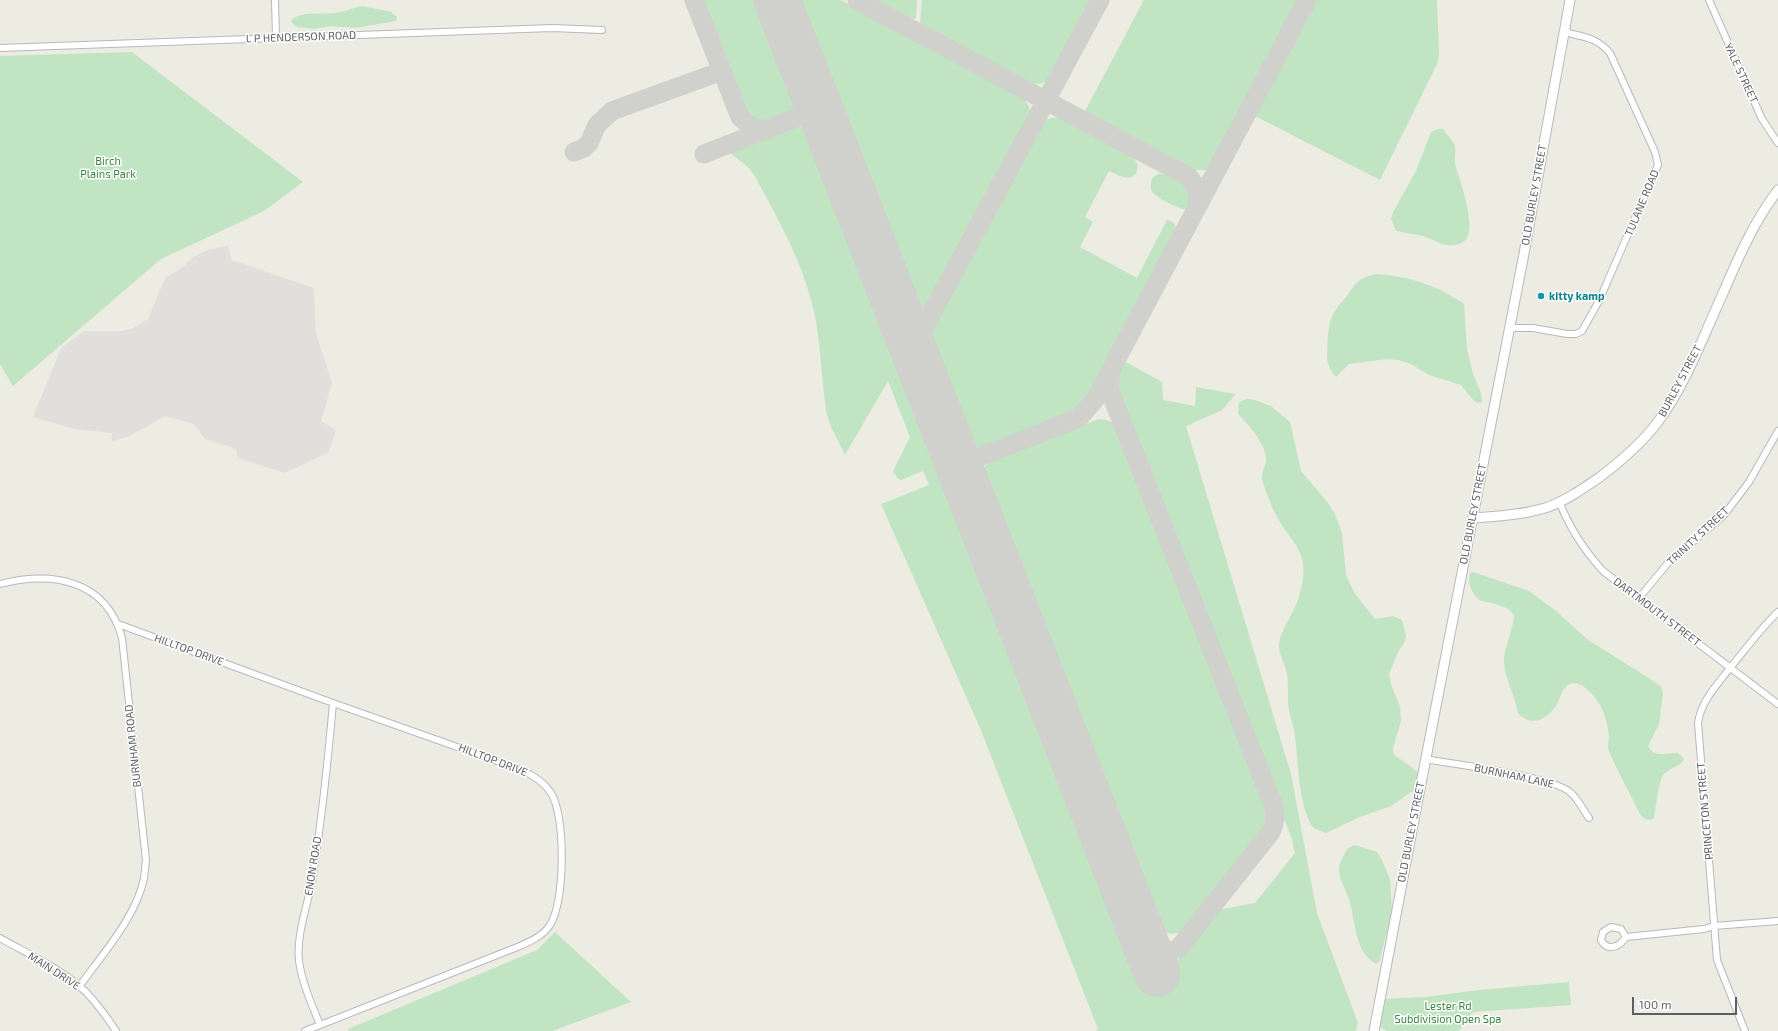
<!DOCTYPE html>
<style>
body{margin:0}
#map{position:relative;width:1778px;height:1031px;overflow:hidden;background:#edece3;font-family:"Exo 2",sans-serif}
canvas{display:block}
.scale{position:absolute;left:1632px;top:997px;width:105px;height:18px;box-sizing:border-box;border:2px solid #5c5f63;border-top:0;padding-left:5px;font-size:12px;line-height:14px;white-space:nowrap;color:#5c5f63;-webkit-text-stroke:3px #fff;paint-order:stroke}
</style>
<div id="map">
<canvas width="1778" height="1031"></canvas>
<div class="scale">100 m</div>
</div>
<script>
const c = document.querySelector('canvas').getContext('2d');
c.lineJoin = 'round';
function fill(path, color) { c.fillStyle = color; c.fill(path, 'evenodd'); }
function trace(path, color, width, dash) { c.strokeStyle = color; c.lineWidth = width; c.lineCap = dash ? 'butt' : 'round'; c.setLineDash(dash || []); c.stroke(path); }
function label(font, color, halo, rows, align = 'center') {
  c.font = font + ' "Exo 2",sans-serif'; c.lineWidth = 3; c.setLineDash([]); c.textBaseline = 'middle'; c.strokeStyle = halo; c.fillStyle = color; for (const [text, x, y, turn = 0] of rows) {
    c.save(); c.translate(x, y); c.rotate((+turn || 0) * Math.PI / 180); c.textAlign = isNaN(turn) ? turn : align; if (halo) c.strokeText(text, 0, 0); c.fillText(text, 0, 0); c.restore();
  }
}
const industrial = new Path2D(`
 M 228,246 L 232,260 L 314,288 L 316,334 L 332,383 L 321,421 L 336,430 L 328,453 L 284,473 L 238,458 L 236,449 L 205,439 L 194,424 L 165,416 L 130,436 L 112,441 L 112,433 L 74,429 L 33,417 L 61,348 L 84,331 L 121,331 L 131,329 L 148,319 L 165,278 L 184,266 L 193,257 L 207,250 Z`);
const green = new Path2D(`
 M 701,0 L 760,0 L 797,94 L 797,101 L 793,111 C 774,120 760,129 744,109 Z
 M 795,0 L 841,0 L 1023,98 C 1029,104 1032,112 1029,121 L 929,308 L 924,312 L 919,312 L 915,309 Z
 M 874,0 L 917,0 L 916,18 L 911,20 Z
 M 922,0 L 1093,0 L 1053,75 C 1046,84 1037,86 1027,82 L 922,26 L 920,22 Z
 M 1144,0 L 1300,0 L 1210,167 L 1205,170 L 1193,170 L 1085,111 Z
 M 1316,0 L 1437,0 L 1439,52 L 1438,62 L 1380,180 L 1255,116 Z
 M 362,6 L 391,12 L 397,17 L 396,21 L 355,28 L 330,26 L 314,29 L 297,27 L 291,22 C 296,10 324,15 334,13 C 344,12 353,8 362,6 Z
 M 132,52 L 303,182 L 264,211 L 161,259 L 13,386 L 0,364 L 0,56 Z
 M 1059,117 L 1132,155 L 1138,165 C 1136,186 1120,176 1109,171 L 1085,217 L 1093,222 L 1080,247 L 1137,278 L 1167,220 L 1174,223 L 1177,231 L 1092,390 L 1083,403 L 1067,415 L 984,447 C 976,448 972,446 966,441 L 928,343 L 928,336 L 1041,124 L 1047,119 Z
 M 794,125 L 804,128 L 812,136 L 1143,979 L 1173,966 L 1217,910 L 1255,903 L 1295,853 L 1292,839 L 1115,386 L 1116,377 L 1124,361 L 1162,382 L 1163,400 L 1195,406 L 1196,387 L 1236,394 L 1222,410 L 1186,426 L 1291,774 L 1317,913 L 1358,1023 L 1356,1031 L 1096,1031 L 1098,1029 L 980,728 L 881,504 L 929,485 L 923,471 L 901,480 L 897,478 L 893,471 L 910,437 L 888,381 L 845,455 L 831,427 L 827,415 C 820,377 822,337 811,300 C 799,255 776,215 754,175 L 749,168 L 729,152 Z
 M 1438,129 L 1443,129 C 1446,134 1454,141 1455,146 C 1456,152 1454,158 1455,164 C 1459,178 1480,234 1463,242 C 1448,250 1437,241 1423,236 C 1414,234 1405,233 1396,231 L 1391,219 L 1393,212 L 1416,171 L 1431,132 Z
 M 1164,174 C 1179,178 1202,192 1188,209 C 1181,211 1154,197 1151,190 C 1150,186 1151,181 1153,177 L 1159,174 Z
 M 1378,274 C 1410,277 1437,285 1464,304 L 1467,349 L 1473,374 L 1481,393 L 1482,402 L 1478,403 L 1474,401 L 1461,385 L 1429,375 L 1411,364 L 1399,360 L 1387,359 L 1349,364 L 1336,377 C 1332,373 1328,365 1327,360 C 1328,344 1326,325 1335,311 C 1338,305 1343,301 1347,296 C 1356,282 1360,277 1378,274 Z
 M 1247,399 L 1255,400 L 1271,406 L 1290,422 L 1301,471 L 1328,503 L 1335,514 L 1342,533 L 1346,575 L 1355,594 L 1375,619 L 1393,616 L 1402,620 L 1406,636 L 1404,643 L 1399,650 L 1389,674 L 1391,685 L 1400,706 L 1401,721 L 1393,749 L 1394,755 C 1407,764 1419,770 1426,784 L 1420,791 L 1411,792 L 1391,806 L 1360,817 L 1326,833 L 1314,828 L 1311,825 C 1297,796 1299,762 1294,730 C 1292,719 1287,708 1288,697 C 1288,689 1288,681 1287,673 C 1285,664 1278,653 1279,644 C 1281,631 1288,622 1293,611 C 1300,598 1305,578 1303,564 C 1301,546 1288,537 1280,522 C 1272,509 1267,494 1262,480 C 1261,473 1266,466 1266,459 C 1266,444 1248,424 1238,414 L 1239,402 Z
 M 1099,419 L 1107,420 L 1117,425 L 1269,815 L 1267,826 L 1184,931 C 1175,936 1164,934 1157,927 L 981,478 L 985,466 L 992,461 Z
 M 1473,572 L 1529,591 L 1556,611 L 1587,639 L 1661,686 L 1663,694 L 1659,724 L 1648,746 C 1654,759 1668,752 1678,753 L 1684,759 C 1681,766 1670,768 1664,774 C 1658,781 1656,808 1654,818 C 1648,822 1644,819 1640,814 C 1630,793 1618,773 1609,751 C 1607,746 1609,742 1609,737 C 1607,716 1601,700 1584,687 C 1579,682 1570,682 1565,688 C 1561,692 1560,699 1557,704 C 1547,720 1532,728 1518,713 C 1515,695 1505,680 1504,662 C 1503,652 1513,629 1514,616 C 1510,605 1489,603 1479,600 C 1472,593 1467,584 1470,573 Z
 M 1355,845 L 1377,852 L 1382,860 L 1390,879 L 1392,913 L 1379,962 L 1376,964 C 1353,951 1356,918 1348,897 C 1345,888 1338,878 1339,867 C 1340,861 1345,853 1348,848 Z
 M 555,932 L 631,1002 L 552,1031 L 349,1031 L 348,1029 L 537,950 Z
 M 1569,982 L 1571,1005 L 1473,1012 L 1459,1031 L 1387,1031 L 1378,1026 L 1383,999 L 1425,997 L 1479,990 Z`);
const taxiway = new Path2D(`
 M 694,0 L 740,117 L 752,128 L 766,130
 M 857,0 L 1189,177 L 1198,189 L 1198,204
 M 804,115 L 812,107 L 814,96
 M 574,152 L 584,148 L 589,143 L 597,125 L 612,111 L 722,71
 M 704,154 L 804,115 L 813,115 L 824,122
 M 913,348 L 1100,0
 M 959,465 L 1079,418 L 1097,397 L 1109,374
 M 1147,945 L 1165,954 L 1179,948 L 1271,832 C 1275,823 1276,817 1274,807 L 1109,389 L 1111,371 L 1115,362 L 1307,0`);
const runway = new Path2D(`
 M 777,0 L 1157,973`);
const street = new Path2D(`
 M 275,0 L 276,38
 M 1709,0 L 1762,119 L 1778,143
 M 0,48 L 552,28 L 602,30
 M 1509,328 L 1533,328 L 1567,334 L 1576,334 L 1582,331 L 1599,301 L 1658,165 L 1655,152 L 1610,53 C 1596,37 1584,37 1564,32
 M 1559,501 C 1569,527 1584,550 1603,571 L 1778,704
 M 0,584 C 52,571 106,579 122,638 L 146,860 C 145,866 145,872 144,878 C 137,916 101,956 79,987
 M 1639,598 L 1668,563 L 1724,515 L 1749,482 L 1778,431
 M 118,624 L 333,703 L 508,765 C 525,771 541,778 551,793 C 566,816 565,903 550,925 C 543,936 531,941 520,946 L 305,1031
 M 1425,759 C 1452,764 1556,777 1571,793 C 1578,799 1583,810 1589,818
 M 1626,937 L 1621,929 L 1611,927 L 1603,932 L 1601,940 C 1608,953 1620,946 1626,937 L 1704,929 L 1714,926 L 1778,921
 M 0,938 C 28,954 62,969 86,992 C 97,1004 107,1017 116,1031
 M 320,1025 C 312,1005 302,983 299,961 C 296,932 309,903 313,875 C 322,817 328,760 333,703
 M 1745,1031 L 1717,960 L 1698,723 C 1701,701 1717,685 1730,668 C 1746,649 1760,629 1778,612`);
const secondary = new Path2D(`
 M 1473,518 C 1497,516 1521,515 1545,508 C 1564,502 1584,488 1600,477 C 1621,461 1641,444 1657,423 C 1686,385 1704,334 1724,291 C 1739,256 1755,220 1778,190
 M 1374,1031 L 1418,799 L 1523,259 L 1570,0`);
const markers = [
 [1541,296,4,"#0f9aa8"]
];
const streetNames = [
 ["L P HENDERSON ROAD",301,37,-2],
 ["YALE STREET",1741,73,65],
 ["OLD BURLEY STREET",1534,195,-80],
 ["TULANE ROAD",1642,203,-67],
 ["BURLEY STREET",1680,381,-62],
 ["OLD BURLEY STREET",1473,514,-79],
 ["TRINITY STREET",1698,536,-43],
 ["DARTMOUTH STREET",1657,612,37],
 ["HILLTOP DRIVE",189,650,20],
 ["BURNHAM ROAD",133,746,-96],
 ["HILLTOP DRIVE",493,760,21],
 ["BURNHAM LANE",1514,776,12],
 ["PRINCETON STREET",1705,811,-95],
 ["OLD BURLEY STREET",1411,832,-79],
 ["ENON ROAD",313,866,-81],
 ["MAIN DRIVE",54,971,33]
];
const parkNames = [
 ["Birch",108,161],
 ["Plains Park",108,174],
 ["Lester Rd",1448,1006],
 ["Subdivision Open Spa",1448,1019]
];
const cultureNames = [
 ["kitty kamp",1549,296]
];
fill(industrial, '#e1dfdb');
fill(green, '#c1e4c2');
trace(taxiway, '#d0d0cc', 19);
trace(runway, '#d0d0cc', 47);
trace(street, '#b6b9bd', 8);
trace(secondary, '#b7babf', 11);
trace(street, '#fff', 6);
trace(secondary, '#fff', 9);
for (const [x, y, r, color] of markers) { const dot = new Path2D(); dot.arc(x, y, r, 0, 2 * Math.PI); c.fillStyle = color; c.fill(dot); trace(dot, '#fff', 1.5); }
label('11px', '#5c5f63', '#fff', streetNames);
label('11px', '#39853f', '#fff', parkNames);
label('bold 11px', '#0d838f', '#fff', cultureNames, 'left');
</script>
